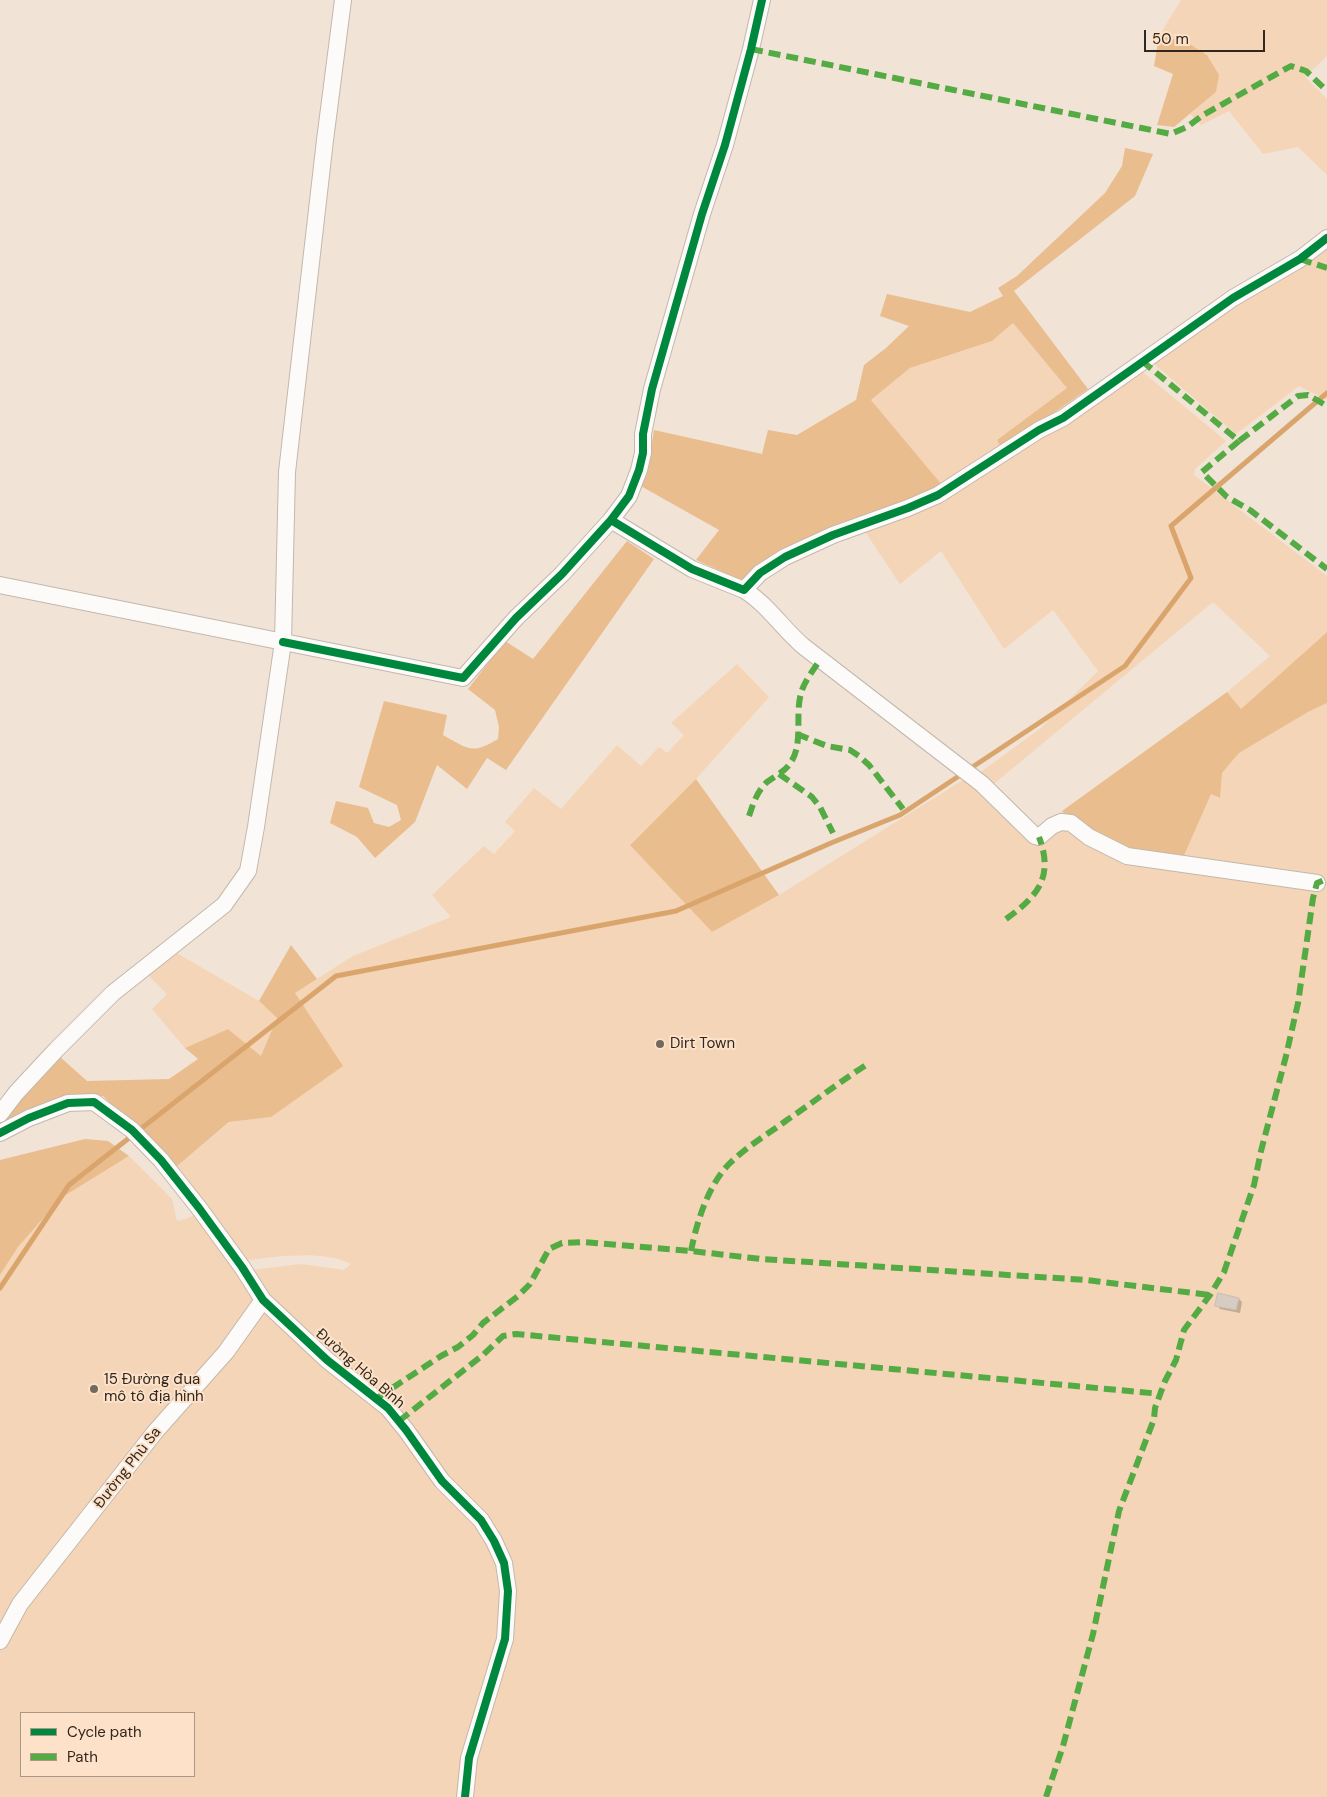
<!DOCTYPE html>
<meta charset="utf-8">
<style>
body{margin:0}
#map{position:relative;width:1327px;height:1797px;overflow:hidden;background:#f1e3d5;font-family:"DM Sans",sans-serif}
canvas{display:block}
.legend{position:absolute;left:20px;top:1712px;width:175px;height:65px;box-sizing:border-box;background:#fde2c9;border:1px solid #ab9785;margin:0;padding:6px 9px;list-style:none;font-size:15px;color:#31271e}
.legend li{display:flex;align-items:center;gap:10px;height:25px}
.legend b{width:25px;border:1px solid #ab9785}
.scale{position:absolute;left:1144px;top:30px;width:121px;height:22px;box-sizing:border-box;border:2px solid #31271e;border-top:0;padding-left:6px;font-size:15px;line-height:18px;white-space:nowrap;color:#31271e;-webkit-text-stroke:4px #fde2c9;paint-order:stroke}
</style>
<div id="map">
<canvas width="1327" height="1797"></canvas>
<ul class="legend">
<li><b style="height:6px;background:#00873e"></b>Cycle path</li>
<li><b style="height:6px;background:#54aa43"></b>Path</li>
</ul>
<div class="scale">50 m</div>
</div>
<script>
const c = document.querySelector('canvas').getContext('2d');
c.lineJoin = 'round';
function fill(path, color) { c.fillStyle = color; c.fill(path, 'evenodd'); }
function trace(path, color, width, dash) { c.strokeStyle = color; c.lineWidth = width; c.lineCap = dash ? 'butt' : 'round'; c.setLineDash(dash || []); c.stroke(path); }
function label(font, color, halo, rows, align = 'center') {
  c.font = font + ' "DM Sans",sans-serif'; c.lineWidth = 4; c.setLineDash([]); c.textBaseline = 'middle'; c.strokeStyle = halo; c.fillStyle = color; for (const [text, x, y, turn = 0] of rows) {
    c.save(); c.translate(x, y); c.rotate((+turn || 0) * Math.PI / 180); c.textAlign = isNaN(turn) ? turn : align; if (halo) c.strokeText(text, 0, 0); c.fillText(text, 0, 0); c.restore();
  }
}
const green = new Path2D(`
 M 1181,0 L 1327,0 L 1327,56 L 1305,77 L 1327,99 L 1327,175 L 1298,147 L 1263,154 L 1229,111 L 1201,125 L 1190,114 L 1216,92 L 1218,75 L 1207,55 L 1185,41 L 1159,36 Z
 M 1327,245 L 1327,400 L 1299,386 L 1236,434 L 1152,362 Z
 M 1013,323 L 1068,388 L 998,439 L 1002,449 L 943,486 L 871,400 L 910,368 L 992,341 Z
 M 1139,369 L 1226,441 L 1195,469 L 1194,475 L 1327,576 L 1327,632 L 1241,709 L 1227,692 L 1270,656 L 1213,602 L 990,787 L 978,774 L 1041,728 L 1098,671 L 1053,610 L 1004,649 L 941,551 L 900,584 L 864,530 L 950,495 L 1052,432 Z
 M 737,664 L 769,697 L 696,779 L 630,844 L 712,932 L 779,895 L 968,777 L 1029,835 L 1062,811 L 1076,823 L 1211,794 L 1219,798 L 1222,773 L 1239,753 L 1308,712 L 1327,703 L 1327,1797 L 0,1797 L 0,1275 L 18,1247 L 61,1198 L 129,1156 L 172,1199 L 177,1221 L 186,1219 L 196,1214 L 252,1270 L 301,1264 L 344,1270 L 351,1264 C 322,1249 277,1257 245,1260 L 176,1167 L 230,1122 L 271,1117 L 295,993 L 353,956 L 451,917 L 432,895 L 484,846 L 494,854 L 515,831 L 505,822 L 534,788 L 561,809 L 617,745 L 641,766 L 659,747 L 667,753 L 684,735 L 671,723 ZM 21,1713 L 194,1713 L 194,1776 L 21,1776 Z
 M 175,952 L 259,1001 L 277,1018 L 261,1057 L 228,1029 L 185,1048 L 152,1009 L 167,994 L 146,973 Z`);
const forest = new Path2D(`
 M 1159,36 L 1185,41 L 1207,55 L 1219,75 L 1216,92 L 1174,127 L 1157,125 L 1173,74 L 1154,66 Z
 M 1125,148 L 1153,154 L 1135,196 L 1014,291 L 1088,389 L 1002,449 L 997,440 L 1067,388 L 1013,323 L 992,341 L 910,368 L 871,400 L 943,486 L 743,581 L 696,560 L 719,530 L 639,485 L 650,455 L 654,430 L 762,454 L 768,430 L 797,435 L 856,400 L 864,365 L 886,348 L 909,326 L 880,316 L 887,294 L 970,312 L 1003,296 L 998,288 L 1017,276 L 1105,193 L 1122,166 Z
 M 627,541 L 654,559 L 506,770 L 487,758 L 467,789 L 437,765 L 415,822 L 375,858 L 357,837 L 330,823 L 336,801 L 368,808 L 374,823 L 389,827 L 401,820 L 397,805 L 359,787 L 384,701 L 447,715 L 443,735 C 468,749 472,755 498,739 L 499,727 L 495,710 L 468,689 L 505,641 L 533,659 Z
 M 1327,632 L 1327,703 L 1308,712 L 1239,753 L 1222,773 L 1220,798 L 1211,794 L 1181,862 L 1134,854 L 1076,823 L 1062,811 L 1227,692 L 1241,709 Z
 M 696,779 L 779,895 L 712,932 L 630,845 Z
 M 291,945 L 317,979 L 295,993 L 343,1066 L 271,1117 L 229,1122 L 176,1167 L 103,1096 L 77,1096 L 0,1129 L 0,1121 L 59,1056 L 87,1081 L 169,1079 L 198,1059 L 185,1048 L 228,1029 L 261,1056 L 277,1018 L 259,1001 Z
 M 85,1139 L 108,1141 L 129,1156 L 61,1198 L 18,1247 L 0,1275 L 0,1160 Z`);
const shadow = new Path2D(`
 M 1239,1299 L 1242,1302 L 1240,1313 L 1220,1309 L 1217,1305 Z`);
const stream = new Path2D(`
 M 0,1288 L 69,1185 L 336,976 L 676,911 L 831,843 L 900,815 L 1125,666 L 1191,578 L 1171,526 L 1327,393`);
const building = new Path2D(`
 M 1218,1293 L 1239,1298 L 1236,1310 L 1215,1306 Z`);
const minor = new Path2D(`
 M 611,520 L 692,569 L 744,590 L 760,573 L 785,557 L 833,535 L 908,508 L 938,495 L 1039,430 L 1063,418 L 1233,298 L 1300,259 L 1327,238
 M 0,585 L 463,678 L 516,618 L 562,574 L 611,520 L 629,496 L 639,470 L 643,453 L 643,434 L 652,389 L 702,214 L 725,145 L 751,49 L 762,0
 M 744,590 C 767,604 782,628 803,646 L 982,784 L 1035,836 L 1039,837 L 1052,826 L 1061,822 L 1071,823 L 1089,837 L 1127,856 L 1317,883
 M 0,1114 L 16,1093 L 56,1050 L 113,993 L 224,905 L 248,871 L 256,827 L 283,642 L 287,472 L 325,140 L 343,0
 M 0,1133 L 29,1118 L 68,1103 L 94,1102 L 132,1130 L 161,1160 L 199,1208 L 242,1267 L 263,1300 L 327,1360 L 388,1408 L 406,1430 L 442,1481 L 481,1520 L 494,1541 L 504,1563 L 508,1591 L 505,1639 L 469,1758 L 465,1797
 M 0,1641 L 20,1604 L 155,1432 L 226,1352 L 263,1300`);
const quiet = new Path2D(`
 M 751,49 L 1171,134 L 1187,127 L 1203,115 L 1291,66 L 1306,71 L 1327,91
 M 1300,259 L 1327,268
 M 1142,361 L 1239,441 L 1298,396 L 1308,395 L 1327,406
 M 1239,441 L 1202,472 L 1227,497 L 1250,510 L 1327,569
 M 797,734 L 827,746 L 850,750 L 859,756 L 869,765 L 903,809
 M 779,774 L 812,797 L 820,807 L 833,833
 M 749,816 C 753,804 757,791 767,782 C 775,776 786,771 791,762 C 804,743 794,712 802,690 C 806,679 814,669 820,660
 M 1006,919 C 1038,896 1054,877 1039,837
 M 691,1251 C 697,1221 708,1186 729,1164 C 746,1147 768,1134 787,1120 C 815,1101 841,1081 869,1063
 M 377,1398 L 441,1356 L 458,1347 L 473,1335 L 483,1323 L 518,1296 L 530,1284 L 549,1249 L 562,1243 L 583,1242 L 691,1251 L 761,1259 L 1086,1280 L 1210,1295
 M 399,1421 L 483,1355 L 503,1336 L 516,1334 L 1161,1394
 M 1046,1797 L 1063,1746 L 1093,1634 L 1119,1511 L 1154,1419 L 1155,1408 L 1165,1381 L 1176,1360 L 1184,1330 L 1210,1295 L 1224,1272 L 1254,1185 L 1261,1151 L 1286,1056 L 1298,1003 L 1313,898 L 1317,883 L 1327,879`);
const cycleway = new Path2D(`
 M 611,520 L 692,569 L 744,590 L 760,573 L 785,557 L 833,535 L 908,508 L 938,495 L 1039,430 L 1063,418 L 1233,298 L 1300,259 L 1327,238
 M 283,642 L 463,678 L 516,618 L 562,574 L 611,520 L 629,496 L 639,470 L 643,453 L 643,434 L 652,389 L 702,214 L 725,145 L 751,49 L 762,0
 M 0,1133 L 29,1118 L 68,1103 L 94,1102 L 132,1130 L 161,1160 L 199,1208 L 242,1267 L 263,1300 L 327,1360 L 388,1408 L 406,1430 L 442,1481 L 481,1520 L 494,1541 L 504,1563 L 508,1591 L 505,1639 L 469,1758 L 465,1797`);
const markers = [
 [660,1044,5,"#74695e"],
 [94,1389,5,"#74695e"]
];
const poiNames = [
 ["Dirt Town",670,1044],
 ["15 Đường đua",104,1380],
 ["mô tô địa hình",104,1397]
];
const streetNames = [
 ["Đường Hòa Bình",360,1369,41],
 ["Đường Phù Sa",128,1468,-52]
];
fill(green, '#f4d5b7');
fill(forest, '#eabd8f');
fill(shadow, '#0003');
trace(stream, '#daa56d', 5);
fill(building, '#d7ccc1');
trace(building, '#c9beb3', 1);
trace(minor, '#c2b8ad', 18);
trace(minor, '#fdfbf9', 16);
trace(quiet, '#54aa43', 6, [12, 6]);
trace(cycleway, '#00873e', 8);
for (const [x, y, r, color] of markers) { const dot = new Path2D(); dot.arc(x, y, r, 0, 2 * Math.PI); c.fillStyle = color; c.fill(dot); trace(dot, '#fde2c9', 2); }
label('15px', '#31271e', '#fde2c9', poiNames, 'left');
label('15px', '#31271e', '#fde2c9', streetNames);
</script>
